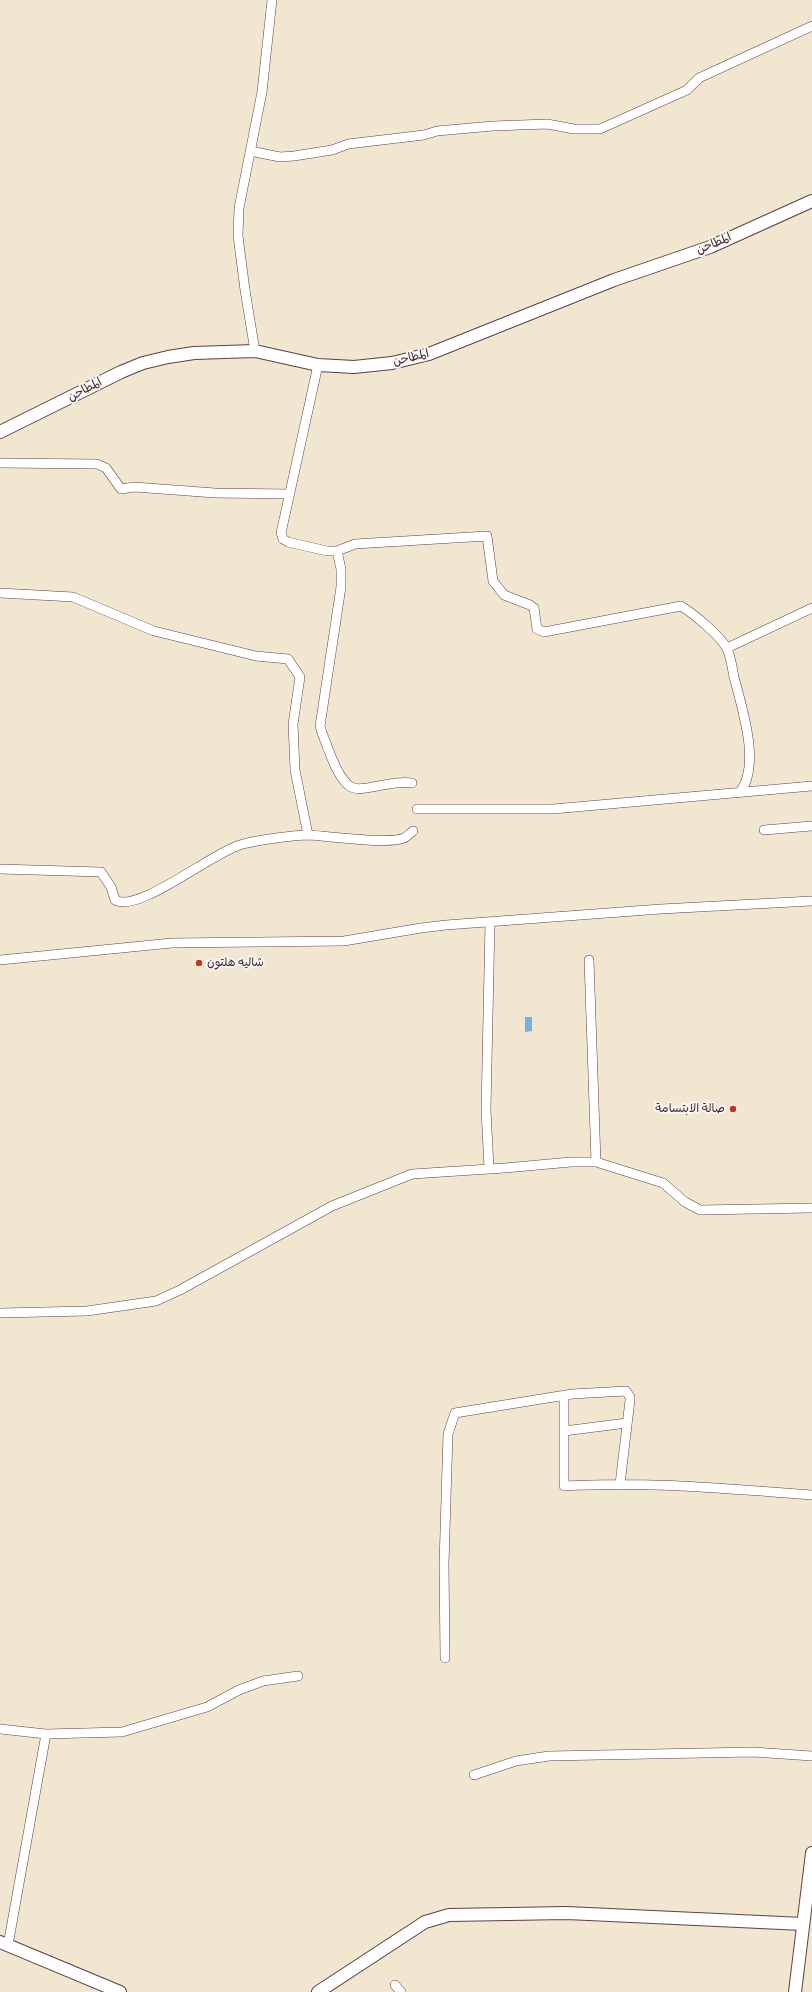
<!DOCTYPE html>
<meta charset="utf-8">
<style>
body{margin:0}
canvas{display:block;background:#f1e7d0}
</style>
<canvas width="812" height="1992"></canvas>
<script>
const c = document.querySelector('canvas').getContext('2d');
c.lineJoin = 'round';
function fill(path, color) { c.fillStyle = color; c.fill(path, 'evenodd'); }
function trace(path, color, width, dash) { c.strokeStyle = color; c.lineWidth = width; c.lineCap = dash ? 'butt' : 'round'; c.setLineDash(dash || []); c.stroke(path); }
function label(font, color, halo, rows, align = 'center') {
  c.font = font + ' Pangolin,"Playpen Sans Arabic",sans-serif'; c.lineWidth = 4; c.setLineDash([]); c.textBaseline = 'middle'; c.strokeStyle = halo; c.fillStyle = color; for (const [text, x, y, turn = 0] of rows) {
    c.save(); c.translate(x, y); c.rotate((+turn || 0) * Math.PI / 180); c.textAlign = isNaN(turn) ? turn : align; if (halo) c.strokeText(text, 0, 0); c.fillText(text, 0, 0); c.restore();
  }
}
const water = new Path2D(`
 M 525,1017 L 532,1017 L 532,1031 L 525,1032 Z`);
const street = new Path2D(`
 M 250,151 L 280,157 L 294,156 L 332,150 L 348,144 L 424,135 L 437,131 L 493,126 L 547,124 L 574,129 L 600,129 L 687,90 L 699,78 L 812,26
 M 255,351 L 245,290 L 238,236 L 239,208 L 262,92 L 272,0
 M 318,365 L 281,533 L 283,539 L 288,542 L 327,551 L 337,551 L 355,544 L 487,536 L 493,581 L 504,595 L 530,605 L 534,608 L 537,629 L 544,632 L 681,606 C 694,614 718,634 726,647 C 731,655 732,668 734,677 C 742,708 761,765 740,792
 M 0,463 L 97,464 L 106,468 L 121,489 L 134,487 L 215,493 L 289,494
 M 337,551 L 341,569 L 341,587 L 320,726 L 322,733 C 328,747 337,779 351,787 C 358,791 371,787 378,786 C 390,784 400,781 412,783
 M 0,593 L 73,597 L 154,631 L 256,656 L 288,659 L 300,677 L 293,724 L 295,770 L 308,835
 M 727,648 L 812,608
 M 417,809 L 553,809 L 812,786
 M 764,830 L 812,826
 M 0,869 L 101,872 L 111,887 L 115,900 C 138,914 214,851 243,844 C 258,840 294,835 309,835 C 329,836 389,845 404,838 C 407,837 410,833 413,831
 M 0,960 L 172,943 L 344,941 L 421,928 L 446,925 L 661,909 L 812,901
 M 589,960 L 596,1162
 M 489,1168 L 486,1110 L 490,922
 M 0,1313 L 87,1311 L 156,1301 L 180,1290 L 332,1206 L 412,1174 L 505,1168 L 571,1162 L 596,1162 L 663,1183 L 685,1202 L 700,1210 L 812,1208
 M 564,1395 L 564,1486 C 646,1481 729,1489 812,1495
 M 564,1431 L 627,1423
 M 445,1658 L 444,1564 L 448,1434 L 455,1413 L 572,1394 L 626,1391 L 630,1397 L 630,1400 L 620,1484
 M 0,1729 L 46,1734 L 122,1732 L 207,1707 L 239,1690 L 263,1681 L 298,1676
 M 474,1775 L 516,1761 L 549,1756 L 753,1752 L 812,1756
 M 8,1945 L 46,1734
 M 395,1985 L 401,1992`);
const secondary = new Path2D(`
 M 0,432 L 121,372 L 143,363 L 168,357 L 194,353 L 255,351 L 318,365 L 354,367 L 392,363 L 429,354 L 614,280 L 710,247 L 812,201
 M 0,1942 L 120,1992
 M 318,1992 L 425,1922 L 449,1915 L 567,1913 L 803,1924
 M 795,1992 L 812,1853`);
const markers = [
 [199,963,4,"#c8321e"],
 [733,1109,4,"#c8321e"]
];
const streetNames = [
 ["المطاحن",714,244,-23],
 ["المطاحن",411,358,-14],
 ["المطاحن",85,390,-28]
];
const poiNames = [
 ["شاليه هلتون",207,963],
 ["صالة الابتسامة",725,1109,"right"]
];
fill(water, '#72b0e5');
trace(street, '#633d44', 10);
trace(secondary, '#633d44', 14);
trace(street, '#fff', 9);
trace(secondary, '#fff', 12);
for (const [x, y, r, color] of markers) { const dot = new Path2D(); dot.arc(x, y, r, 0, 2 * Math.PI); c.fillStyle = color; c.fill(dot); trace(dot, '#f6f6f2', 1.5); }
label('12px', '#4a1f2b', '#f6f6f2', streetNames);
label('12px', '#4a1f2b', '#f6f6f2', poiNames, 'left');
</script>
